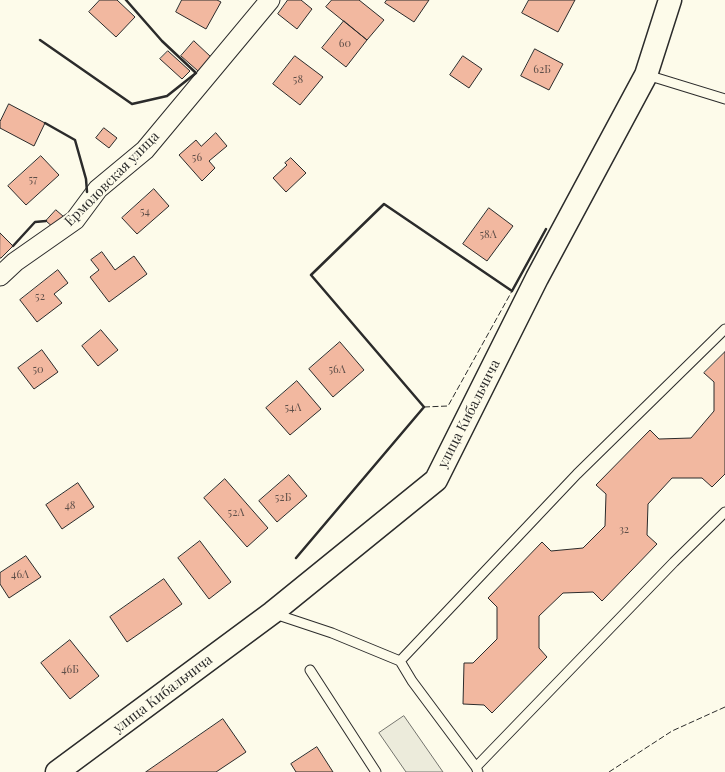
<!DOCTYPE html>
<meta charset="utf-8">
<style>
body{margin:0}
canvas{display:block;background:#fdfbea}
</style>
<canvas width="725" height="772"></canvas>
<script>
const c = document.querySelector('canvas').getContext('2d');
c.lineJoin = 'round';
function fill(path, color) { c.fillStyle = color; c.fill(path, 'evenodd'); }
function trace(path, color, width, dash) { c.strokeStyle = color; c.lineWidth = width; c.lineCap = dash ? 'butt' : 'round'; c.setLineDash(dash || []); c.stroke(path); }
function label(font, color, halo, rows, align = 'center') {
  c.font = font + ' "Playfair Display",serif'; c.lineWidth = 4; c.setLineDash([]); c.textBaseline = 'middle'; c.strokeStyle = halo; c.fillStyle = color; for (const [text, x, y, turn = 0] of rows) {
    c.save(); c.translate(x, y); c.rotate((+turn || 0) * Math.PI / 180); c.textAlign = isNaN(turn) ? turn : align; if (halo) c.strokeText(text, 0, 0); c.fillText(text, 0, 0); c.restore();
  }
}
const green = new Path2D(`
 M 404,716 L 443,772 L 406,772 L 379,733 Z`);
const building = new Path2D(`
 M 100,0 L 117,0 L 135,17 L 116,37 L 89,12 Z
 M 182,0 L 217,0 L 221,2 L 206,29 L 176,12 Z
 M 288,0 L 301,0 L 312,9 L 297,29 L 278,14 Z
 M 332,0 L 359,0 L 384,20 L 367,40 L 326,7 Z
 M 387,0 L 429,0 L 414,22 L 385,3 Z
 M 529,0 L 575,0 L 558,32 L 522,13 Z
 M 344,21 L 367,40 L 346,67 L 322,48 Z
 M 194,41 L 211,57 L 198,71 L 181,56 Z
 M 535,49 L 563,64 L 549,90 L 521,76 Z
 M 168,51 L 190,71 L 182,79 L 160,59 Z
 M 295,56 L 323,77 L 300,105 L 273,84 Z
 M 463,56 L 482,69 L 469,88 L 450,75 Z
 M 9,104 L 45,123 L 34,146 L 0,128 L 0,122 Z
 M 104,128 L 117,138 L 109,148 L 96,138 Z
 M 216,133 L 227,146 L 209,161 L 215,168 L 202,181 L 179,155 L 196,140 L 201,146 Z
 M 41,156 L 59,175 L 26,205 L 8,186 Z
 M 291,158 L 306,173 L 286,192 L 273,178 L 287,165 L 285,163 Z
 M 154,189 L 169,206 L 137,234 L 122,218 Z
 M 489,208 L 513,226 L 487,261 L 463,244 Z
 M 56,210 L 64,217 L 54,228 L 46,221 Z
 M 0,233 L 13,246 L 1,258 L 0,258 Z
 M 102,252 L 115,270 L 134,256 L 147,274 L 109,302 L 90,277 L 99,270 L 91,260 Z
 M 58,270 L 68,283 L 54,294 L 62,303 L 37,322 L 20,300 Z
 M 101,330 L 118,350 L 98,366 L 82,346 Z
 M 340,342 L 364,370 L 333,397 L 309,369 Z
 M 42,350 L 58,372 L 34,389 L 18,368 Z
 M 725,352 L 725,474 L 712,487 L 702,478 L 672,478 L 648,504 L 647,535 L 657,544 L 602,601 L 593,592 L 563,593 L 539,616 L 539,648 L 547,657 L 492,713 L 484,705 L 463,704 L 464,663 L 473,663 L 497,639 L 497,607 L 488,598 L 542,542 L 551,551 L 583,548 L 605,526 L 606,494 L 596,485 L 650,430 L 659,439 L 691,438 L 714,411 L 714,382 L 704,373 Z
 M 297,381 L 321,409 L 290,435 L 266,408 Z
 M 289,475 L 307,496 L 277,522 L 259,501 Z
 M 225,479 L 268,528 L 247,547 L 204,498 Z
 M 78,483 L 94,507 L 62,529 L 46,505 Z
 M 200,541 L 231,582 L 209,599 L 178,558 Z
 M 26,556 L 41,577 L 9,598 L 0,584 L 0,573 Z
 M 164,579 L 182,604 L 127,642 L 110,617 Z
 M 70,640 L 99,676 L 70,699 L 41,663 Z
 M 223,719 L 246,752 L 216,772 L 146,772 Z
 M 317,747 L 333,772 L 296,772 L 291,764 Z`);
const service = new Path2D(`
 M 647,75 L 725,99
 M 275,614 L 332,633 L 400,661 L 412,681 L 476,767 L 478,772
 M 400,661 L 577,474 L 725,329
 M 310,670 L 376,772
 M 476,767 L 674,562 L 725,512`);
const minor = new Path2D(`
 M 0,276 L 15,262 L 75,220 L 98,189 L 145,150 L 270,0`);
const tertiary = new Path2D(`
 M 57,772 L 272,613 L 436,480 L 537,278 L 646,75 L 670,0`);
const fence = new Path2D(`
 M 424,407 L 448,406 L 512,291
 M 609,772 L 672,731 L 725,707`);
const wall = new Path2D(`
 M 40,40 L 132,104 L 167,96 L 196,73 L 162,41 L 126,0
 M 45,123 L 75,140 L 86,179 L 87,192
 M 13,246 L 35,222 L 46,221
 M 296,558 L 424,407 L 311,275 L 384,204 L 512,291 L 546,229`);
const numberNames = [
 ["60",345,44],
 ["62Б",542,70],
 ["58",298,80],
 ["56",197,158],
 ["57",33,180],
 ["54",145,212],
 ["58А",488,235],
 ["52",40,297],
 ["50",38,370],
 ["56А",337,370],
 ["54А",293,408],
 ["52Б",283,498],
 ["48",70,506],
 ["52А",236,513],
 ["32",624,530],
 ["46А",20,575],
 ["46Б",70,670]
];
const streetNames = [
 ["Ермоловская улица",112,179,-45],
 ["улица Кибальчича",469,414,-63],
 ["улица Кибальчича",163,694,-37]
];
fill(green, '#ecebdb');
trace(green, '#74746e', 1);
fill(building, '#f2b8a0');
trace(building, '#2b2b2b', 1);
trace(service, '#2b2b2b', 11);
trace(minor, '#2b2b2b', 21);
trace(tertiary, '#2b2b2b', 25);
trace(service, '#fdfbea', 9);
trace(minor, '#fdfbea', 19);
trace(tertiary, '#fdfbea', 22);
trace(fence, '#2b2b2b', 1, [6, 2.5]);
trace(wall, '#2b2b2b', 2.5);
label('11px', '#5d4e48', null, numberNames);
label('14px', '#2b2b2b', '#fdfbea', streetNames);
</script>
